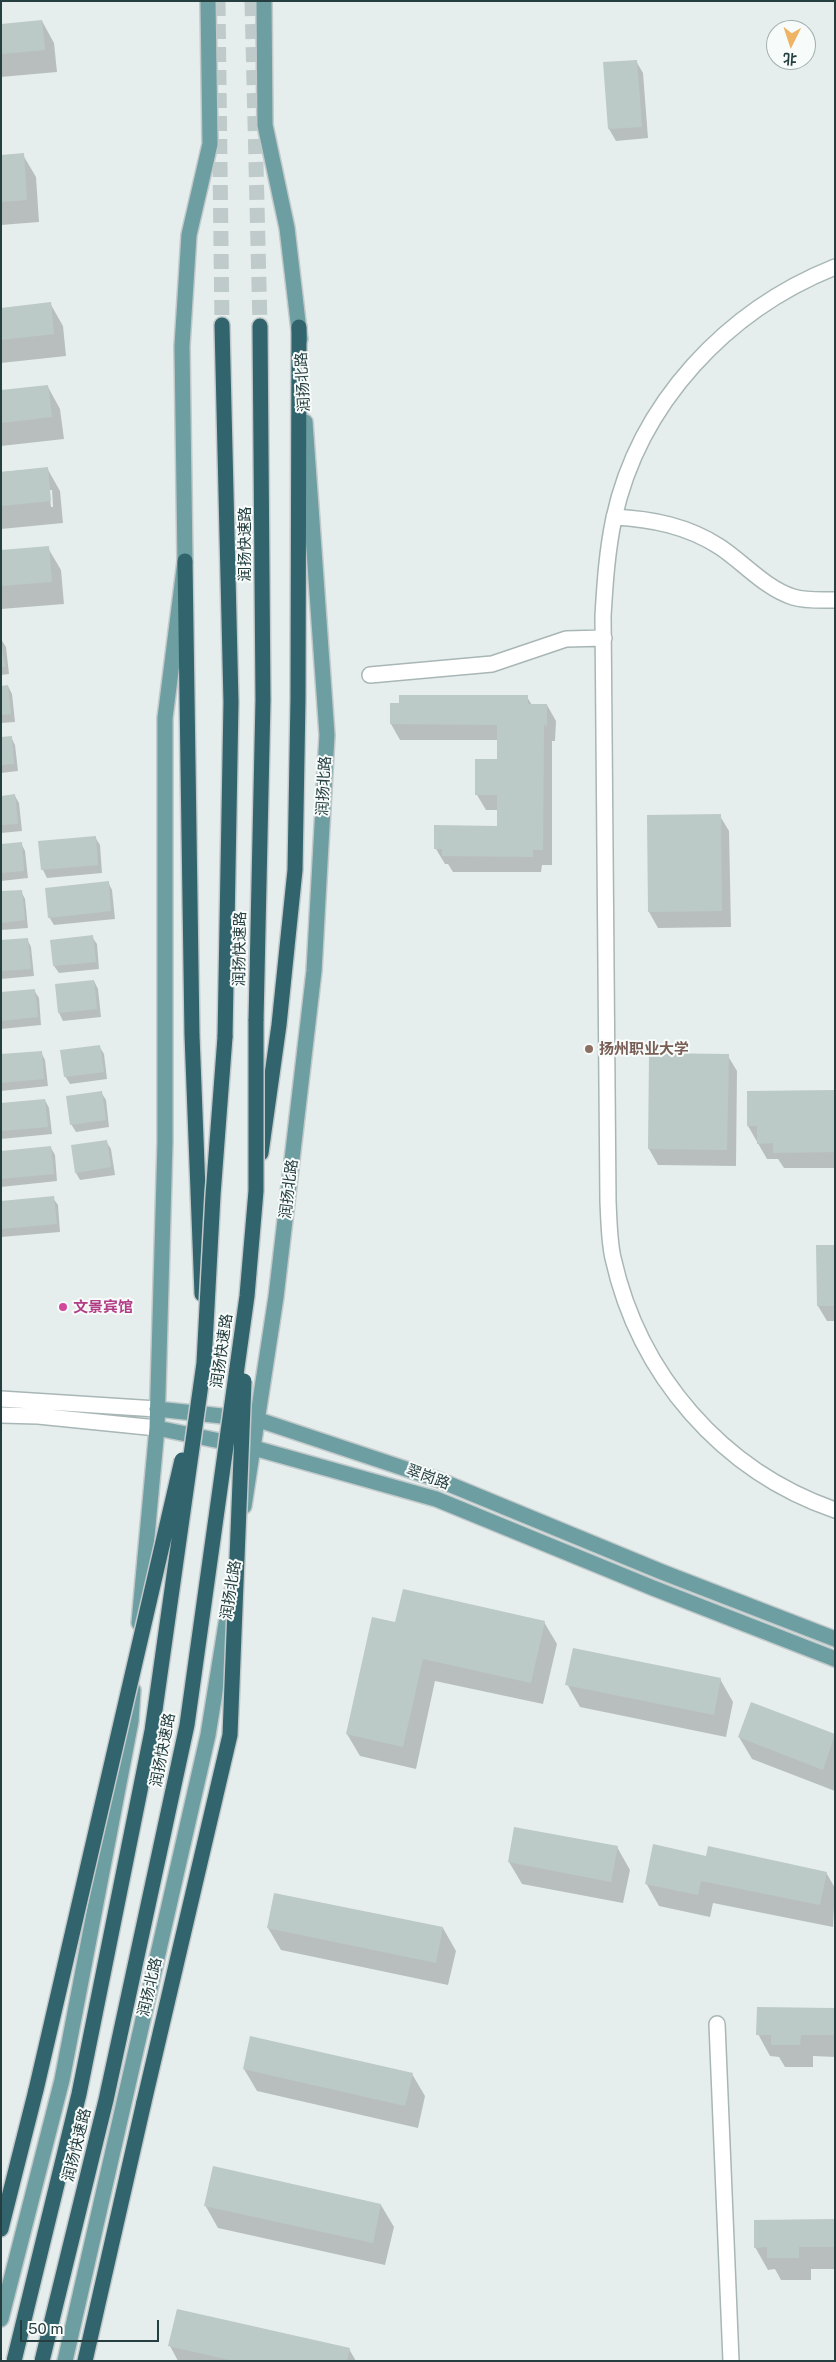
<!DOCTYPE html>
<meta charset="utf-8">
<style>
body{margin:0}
#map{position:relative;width:836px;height:2362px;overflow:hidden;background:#e6eeed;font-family:"Public Sans","Noto Sans SC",sans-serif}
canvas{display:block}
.frame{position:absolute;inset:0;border:2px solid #253e40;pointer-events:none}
.north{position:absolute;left:766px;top:20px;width:50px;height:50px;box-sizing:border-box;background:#f7fbfa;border:1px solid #a3afb0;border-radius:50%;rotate:184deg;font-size:14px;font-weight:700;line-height:20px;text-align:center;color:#253e40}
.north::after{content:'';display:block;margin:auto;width:18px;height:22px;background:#eeb464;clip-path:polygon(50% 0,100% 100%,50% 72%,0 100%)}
.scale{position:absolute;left:20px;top:2320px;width:139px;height:22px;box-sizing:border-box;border:2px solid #253e40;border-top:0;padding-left:6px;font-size:15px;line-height:18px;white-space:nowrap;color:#253e40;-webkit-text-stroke:4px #f7fbfa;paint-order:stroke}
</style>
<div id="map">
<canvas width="836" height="2362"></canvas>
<div class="frame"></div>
<div class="north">北</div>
<div class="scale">50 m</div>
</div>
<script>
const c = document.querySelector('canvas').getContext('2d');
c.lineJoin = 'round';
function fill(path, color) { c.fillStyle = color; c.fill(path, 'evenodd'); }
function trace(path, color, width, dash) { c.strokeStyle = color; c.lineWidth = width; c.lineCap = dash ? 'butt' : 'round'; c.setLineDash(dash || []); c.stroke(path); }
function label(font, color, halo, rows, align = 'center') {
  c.font = font + ' "Public Sans","Noto Sans SC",sans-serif'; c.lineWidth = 4; c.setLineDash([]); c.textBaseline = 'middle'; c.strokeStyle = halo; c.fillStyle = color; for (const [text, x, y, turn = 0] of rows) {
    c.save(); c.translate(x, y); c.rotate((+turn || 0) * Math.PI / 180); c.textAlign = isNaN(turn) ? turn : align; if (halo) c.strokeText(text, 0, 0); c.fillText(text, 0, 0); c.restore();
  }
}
const shadow = new Path2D(`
 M 42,21 L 54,43 L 57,72 L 1,77 L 1,25 Z
 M 636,61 L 643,73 L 648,138 L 616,141 L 609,129 Z
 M 23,155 L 36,177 L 39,222 L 1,225 L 1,156 Z
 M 50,303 L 63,326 L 66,356 L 1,363 L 1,309 Z
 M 48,387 L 60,409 L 64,439 L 1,446 L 1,392 Z
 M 47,468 L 60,491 L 63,523 L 1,529 L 1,472 ZM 49,490 L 52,490 L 53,507 L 51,507 Z
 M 48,548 L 61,570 L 64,604 L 1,609 L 1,552 Z
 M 1,639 L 6,647 L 9,674 L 1,675 Z
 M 8,686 L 12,694 L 15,722 L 1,723 L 1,687 Z
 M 527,697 L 532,705 L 547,705 L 556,721 L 555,741 L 552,741 L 552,865 L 542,865 L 541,872 L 453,872 L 448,864 L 445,864 L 436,849 L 498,827 L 498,810 L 486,810 L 477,795 L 498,761 L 498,740 L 400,740 L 391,724 L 391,704 Z
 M 11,737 L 15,745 L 18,771 L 1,773 L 1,738 Z
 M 15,796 L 19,803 L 22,831 L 1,833 L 1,797 Z
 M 648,816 L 720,816 L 729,831 L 731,927 L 658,928 L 649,912 Z
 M 95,837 L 100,845 L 102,873 L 47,878 L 43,870 L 40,842 Z
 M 21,843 L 25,851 L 28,878 L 1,881 L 1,845 Z
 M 108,882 L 112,890 L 115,919 L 54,925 L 49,917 Z
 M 21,891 L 25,899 L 28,928 L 1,930 L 1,893 Z
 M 92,937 L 97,944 L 99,969 L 59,973 L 54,966 Z
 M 27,939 L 31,947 L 34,976 L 1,979 L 1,942 Z
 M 94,981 L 98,989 L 101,1017 L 63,1021 L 59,1013 Z
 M 34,990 L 39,998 L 41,1025 L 1,1029 L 1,993 Z
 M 99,1046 L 104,1054 L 107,1079 L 70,1084 L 65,1076 Z
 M 41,1052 L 45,1060 L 48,1086 L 1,1091 L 1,1056 Z
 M 650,1054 L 728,1056 L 737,1071 L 736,1166 L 658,1165 L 649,1149 Z
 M 835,1091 L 835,1168 L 784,1168 L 778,1159 L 767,1159 L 748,1126 Z
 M 101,1092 L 106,1100 L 109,1127 L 76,1132 L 71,1124 Z
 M 45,1100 L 49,1108 L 52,1134 L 1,1139 L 1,1104 Z
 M 106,1141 L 111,1149 L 115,1175 L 80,1180 L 76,1173 Z
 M 51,1148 L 55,1155 L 57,1181 L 1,1187 L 1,1152 Z
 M 53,1198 L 58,1205 L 60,1232 L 1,1237 L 1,1202 Z
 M 835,1246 L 835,1321 L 827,1321 L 818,1306 Z
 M 544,1622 L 557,1644 L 543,1704 L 435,1681 L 416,1769 L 360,1756 L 347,1734 L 396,1624 Z
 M 720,1679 L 733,1702 L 726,1737 L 580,1707 L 567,1684 Z
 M 752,1703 L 835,1735 L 835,1791 L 752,1759 L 739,1737 Z
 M 617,1847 L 630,1870 L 623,1903 L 522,1884 L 509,1862 Z
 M 707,1857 L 827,1874 L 835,1888 L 833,1927 L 713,1903 L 710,1917 L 659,1906 L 646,1883 Z
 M 268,1928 L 443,1928 L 456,1951 L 448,1985 L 281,1950 Z
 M 835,2009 L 835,2057 L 813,2056 L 813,2067 L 785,2067 L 779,2057 L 770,2056 L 758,2034 Z
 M 244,2069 L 412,2074 L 425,2096 L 418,2128 L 257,2091 Z
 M 205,2205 L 381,2205 L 394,2227 L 385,2265 L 218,2228 Z
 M 835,2220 L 835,2269 L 811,2269 L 811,2280 L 781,2280 L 775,2269 L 768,2270 L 755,2247 Z
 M 170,2346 L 349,2349 L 356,2361 L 178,2361 Z`);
const building = new Path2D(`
 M 42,20 L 45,50 L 1,54 L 1,24 Z
 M 637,60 L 642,127 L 608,129 L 603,62 Z
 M 24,153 L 27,200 L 1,202 L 1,155 Z
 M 51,302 L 54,334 L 1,340 L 1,308 Z
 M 48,385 L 52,417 L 1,423 L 1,390 Z
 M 48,467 L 51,501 L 1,506 L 1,472 Z
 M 49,546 L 52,582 L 1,586 L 1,550 Z
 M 1,640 L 5,667 L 1,667 Z
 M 8,685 L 11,714 L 1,715 L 1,686 Z
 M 399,695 L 528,695 L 528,704 L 547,704 L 547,726 L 544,725 L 543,850 L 533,850 L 533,857 L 442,856 L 442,849 L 434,849 L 434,825 L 497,826 L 497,795 L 475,795 L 475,759 L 497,759 L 497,725 L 390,724 L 390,703 L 399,703 Z
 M 12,736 L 14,764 L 1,765 L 1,737 Z
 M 15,794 L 18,824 L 1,825 L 1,796 Z
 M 721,814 L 722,911 L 648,912 L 647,815 Z
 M 96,836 L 98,865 L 41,870 L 38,841 Z
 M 22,842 L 24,871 L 1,873 L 1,844 Z
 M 109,881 L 111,911 L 48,918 L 45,888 Z
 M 22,890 L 25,920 L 1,923 L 1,891 Z
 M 93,935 L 96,962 L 53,966 L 50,940 Z
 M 28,938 L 31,969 L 1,971 L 1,940 Z
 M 94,980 L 97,1009 L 58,1013 L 55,984 Z
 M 35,989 L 38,1017 L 1,1021 L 1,992 Z
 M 100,1045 L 104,1072 L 64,1077 L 60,1050 Z
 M 42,1051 L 44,1079 L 1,1083 L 1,1054 Z
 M 649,1053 L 729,1054 L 727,1150 L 648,1149 Z
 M 835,1090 L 835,1152 L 773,1153 L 773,1143 L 757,1144 L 757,1126 L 747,1126 L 747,1091 Z
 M 102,1091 L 106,1120 L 70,1125 L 66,1096 Z
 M 45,1099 L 48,1127 L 1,1131 L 1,1103 Z
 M 107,1140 L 111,1167 L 75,1173 L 71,1145 Z
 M 51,1146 L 54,1174 L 1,1179 L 1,1151 Z
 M 54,1196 L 57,1224 L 1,1229 L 1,1201 Z
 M 816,1245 L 835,1245 L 835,1306 L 817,1306 Z
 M 403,1589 L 545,1621 L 531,1683 L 423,1659 L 403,1747 L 346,1734 L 372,1617 L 395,1622 Z
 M 573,1648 L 721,1678 L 714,1715 L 565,1685 Z
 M 751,1702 L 835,1734 L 823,1770 L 738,1737 Z
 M 514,1827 L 618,1846 L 611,1882 L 508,1862 Z
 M 653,1844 L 706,1856 L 708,1846 L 827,1872 L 820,1905 L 701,1881 L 698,1895 L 645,1884 Z
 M 274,1893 L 443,1927 L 436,1963 L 267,1928 Z
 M 757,2007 L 835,2008 L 835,2035 L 801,2035 L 800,2045 L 771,2045 L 771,2035 L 756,2035 Z
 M 250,2036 L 413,2073 L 405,2106 L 243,2069 Z
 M 213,2166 L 381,2204 L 373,2243 L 204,2206 Z
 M 835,2219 L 835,2247 L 799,2247 L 799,2258 L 767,2258 L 767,2247 L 754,2248 L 754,2220 Z
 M 177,2309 L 350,2348 L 347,2361 L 234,2361 L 168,2346 Z`);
const highwayTunnel = new Path2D(`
 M 218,1 L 222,325
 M 252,1 L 260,326`);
const minor = new Path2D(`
 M 835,267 C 727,310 639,403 614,518 C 607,551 605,583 603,616 L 608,1202 C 609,1220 609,1240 613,1258 C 639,1375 722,1471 835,1510
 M 614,517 C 652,519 688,526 720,547 C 744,563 765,588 793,597 C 806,601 821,600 835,600
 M 370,675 L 492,664 L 566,639 L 604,638
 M 1,1399 L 157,1409
 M 1,1415 L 38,1416 L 157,1428
 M 717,2024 L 731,2361`);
const major = new Path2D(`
 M 264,1 L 265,125 L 287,228 L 300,339
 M 157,1409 L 259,1420 L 439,1480 L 662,1572 L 835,1639
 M 157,1428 L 254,1448 L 436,1499 L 653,1588 L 835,1659
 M 244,1506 L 276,1297 L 314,971 L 327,735 L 305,422
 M 139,1623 L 157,1428 L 165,1142 L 165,718 L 185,561 L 182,346 L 189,235 L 210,144 L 208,1
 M 1,2319 L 62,2080 L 131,1721 L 133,1690
 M 65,2361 L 208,1735 L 231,1593`);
const highway = new Path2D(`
 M 222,325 L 231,702 L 225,1037
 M 185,561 L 192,1035 L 202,1294
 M 256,1021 L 263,700 L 260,326
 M 261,1153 L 279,1025 L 295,870 L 298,699 L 299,327
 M 1,2229 L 36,2090
 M 85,2361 L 144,2102`);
const highwayBridge = new Path2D(`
 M 36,2090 L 182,1460
 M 144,2102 L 230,1735 L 244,1381
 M 14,2361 L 79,2094 L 152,1731 L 204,1363 L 213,1195 L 225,1037
 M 42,2361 L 106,2100 L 187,1725 L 247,1296 L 256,1191 L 256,1021`);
const markers = [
 [589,1049,5,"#8d6e63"],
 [63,1307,5,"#d1479c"]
];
const streetNames = [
 ["润扬北路",303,382,-93],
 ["润扬快速路",245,544,-90],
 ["润扬北路",324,786,-87],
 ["润扬快速路",240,949,-89],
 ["润扬北路",289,1189,-83],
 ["润扬快速路",222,1351,-82],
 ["翠岗路",428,1477,20],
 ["润扬北路",231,1590,-81],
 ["润扬快速路",163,1750,-79],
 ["润扬北路",150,1987,-77],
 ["润扬快速路",77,2145,-76]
];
const educationNames = [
 ["扬州职业大学",599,1049]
];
const hotelNames = [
 ["文景宾馆",73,1307]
];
fill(shadow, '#0003');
fill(building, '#bbc9c7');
trace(highwayTunnel, '#bfcbca', 15, [15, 8]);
trace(minor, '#a8b6b6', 18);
trace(major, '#c2c9ca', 18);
trace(highway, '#c2c9ca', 18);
trace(minor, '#fff', 15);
trace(major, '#6c9ea2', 15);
trace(highway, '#31646c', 15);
trace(highwayBridge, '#c2c9ca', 18, []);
trace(highwayBridge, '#31646c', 15);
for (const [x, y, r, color] of markers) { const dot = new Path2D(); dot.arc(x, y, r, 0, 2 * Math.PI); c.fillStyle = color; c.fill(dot); trace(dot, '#f7fbfa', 2); }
label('15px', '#253e40', '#f7fbfa', streetNames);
label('bold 15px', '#785e54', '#f7fbfa', educationNames, 'left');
label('bold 15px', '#b23c85', '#f7fbfa', hotelNames, 'left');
</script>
